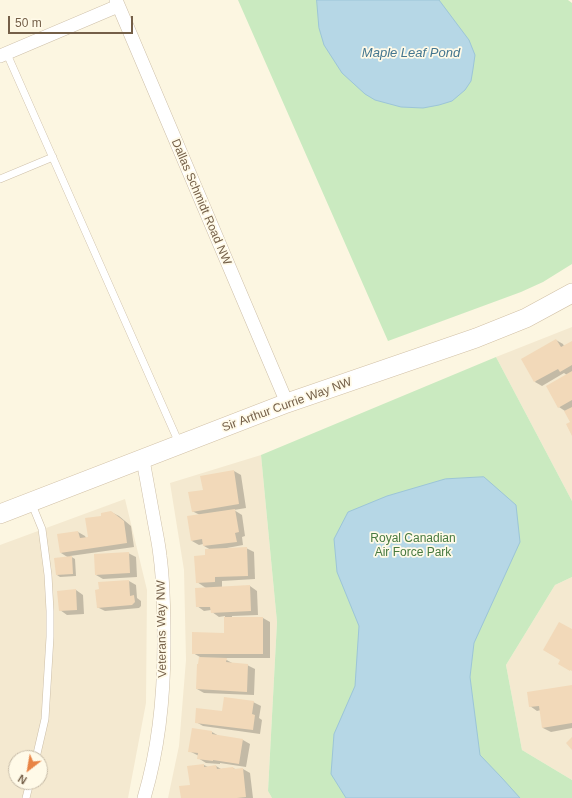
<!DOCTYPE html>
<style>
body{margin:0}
#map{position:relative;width:572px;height:798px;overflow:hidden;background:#fcf6e1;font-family:Arial,sans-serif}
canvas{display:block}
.north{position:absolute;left:8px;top:750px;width:40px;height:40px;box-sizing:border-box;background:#fffae8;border:1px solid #c7bca8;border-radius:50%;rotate:211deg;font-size:11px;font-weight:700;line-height:16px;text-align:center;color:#745f48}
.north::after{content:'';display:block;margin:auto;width:14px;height:18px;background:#e88445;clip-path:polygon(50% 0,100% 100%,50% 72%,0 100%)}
.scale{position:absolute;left:8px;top:16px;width:125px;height:18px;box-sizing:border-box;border:2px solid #745f48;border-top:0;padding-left:5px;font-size:12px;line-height:14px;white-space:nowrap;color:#745f48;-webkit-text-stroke:3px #fffae8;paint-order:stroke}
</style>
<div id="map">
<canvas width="572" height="798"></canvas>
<div class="north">N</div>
<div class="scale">50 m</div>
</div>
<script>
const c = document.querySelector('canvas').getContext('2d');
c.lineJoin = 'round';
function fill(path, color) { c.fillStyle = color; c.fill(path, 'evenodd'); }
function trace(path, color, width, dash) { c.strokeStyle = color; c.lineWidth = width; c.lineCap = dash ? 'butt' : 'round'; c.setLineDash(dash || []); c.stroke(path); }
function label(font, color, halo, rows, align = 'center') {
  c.font = font + ' Arial,sans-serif'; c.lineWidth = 3.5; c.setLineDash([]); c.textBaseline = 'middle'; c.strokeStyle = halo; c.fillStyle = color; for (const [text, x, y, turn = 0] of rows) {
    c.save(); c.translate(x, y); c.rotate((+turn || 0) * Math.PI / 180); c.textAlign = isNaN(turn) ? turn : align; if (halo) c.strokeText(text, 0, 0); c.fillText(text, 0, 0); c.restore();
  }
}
const residential = new Path2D(`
 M 572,327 L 572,501 L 496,357 Z
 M 261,455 L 277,622 L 268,791 L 272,798 L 168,798 L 179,746 L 186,660 L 184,570 L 170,483 Z
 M 125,499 L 147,590 L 146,703 L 128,798 L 0,798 L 0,545 ZM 16,758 L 40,758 L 40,782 L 16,782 Z
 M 572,577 L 572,780 L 522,750 L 506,665 L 555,585 Z`);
const green = new Path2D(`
 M 238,0 L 568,0 L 572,3 L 572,264 L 543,282 L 521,292 L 388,341 Z
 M 496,357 L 572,501 L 572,577 L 555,585 L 506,665 L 522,750 L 572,780 L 572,798 L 272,798 L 268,791 L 277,622 L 261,455 Z`);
const water = new Path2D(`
 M 317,0 L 439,0 L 469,40 L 475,55 L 473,69 L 471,81 L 465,90 L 452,101 L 439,105 L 423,108 L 401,107 L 375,100 L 365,94 L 342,73 L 324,45 L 319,28 Z
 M 484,477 L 516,505 L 520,542 L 474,643 L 470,677 L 480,755 L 502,778 L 520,798 L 346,798 L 331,774 L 334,734 L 355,686 L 359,626 L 337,572 L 334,539 L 348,512 L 387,496 L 445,479 Z`);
const shadow = new Path2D(`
 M 556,340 L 563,344 L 564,346 L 572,342 L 572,434 L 572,422 L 565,411 L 559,407 L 567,375 L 564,373 L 542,386 L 535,382 Z
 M 234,471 L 241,475 L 246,508 L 234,510 L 242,515 L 245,536 L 242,537 L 243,545 L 227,548 L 227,549 L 246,548 L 254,552 L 255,579 L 222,581 L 222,588 L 250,586 L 257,591 L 258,615 L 232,616 L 232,618 L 263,618 L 270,622 L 270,658 L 223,658 L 234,664 L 247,665 L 255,669 L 254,695 L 204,693 L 197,689 L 200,657 L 193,653 L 225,634 L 225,616 L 219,617 L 212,612 L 211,610 L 204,611 L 197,606 L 206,588 L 197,582 L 206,556 L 211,550 L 204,546 L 203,544 L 199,545 L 192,541 L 200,515 L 192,511 L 204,490 Z
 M 111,512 L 119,516 L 131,526 L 134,547 L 70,556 L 75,559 L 76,576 L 60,577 L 57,575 L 69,558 L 61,553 L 78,532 L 85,536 L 86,538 L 89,538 L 102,517 Z
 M 128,553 L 136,557 L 137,577 L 103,579 L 96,575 Z
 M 129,581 L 136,585 L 137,598 L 141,601 L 141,606 L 139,608 L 105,611 L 97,607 Z
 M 76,590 L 83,595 L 84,614 L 67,615 L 60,610 Z
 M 572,686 L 572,728 L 551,732 L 543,728 L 541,710 L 537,711 L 530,706 Z
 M 253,702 L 261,706 L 259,718 L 262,720 L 260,734 L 203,726 L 196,722 Z
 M 212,732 L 219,736 L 243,740 L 250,744 L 246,767 L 220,763 L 220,764 L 206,763 L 198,758 L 199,756 L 189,751 Z
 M 204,765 L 208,767 L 216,766 L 221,769 L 233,768 L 237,770 L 243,769 L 250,773 L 253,798 L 182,798 L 191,786 Z`);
const building = new Path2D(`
 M 556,339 L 561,347 L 572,341 L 572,365 L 560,372 L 558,369 L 534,382 L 521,359 Z
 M 572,371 L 572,400 L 558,408 L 546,386 Z
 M 572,407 L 572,436 L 566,424 L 570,422 L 564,411 Z
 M 234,470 L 239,504 L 192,512 L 188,492 L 203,490 L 200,476 Z
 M 235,509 L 239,532 L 235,533 L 237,542 L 203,546 L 202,539 L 191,541 L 187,516 Z
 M 111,511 L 124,521 L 127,543 L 60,553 L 57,534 L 78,531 L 80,538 L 88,537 L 85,518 L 101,516 L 101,513 Z
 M 247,547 L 248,576 L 215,577 L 215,582 L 196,583 L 194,556 L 205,555 L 205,549 Z
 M 129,552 L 130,573 L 95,575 L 94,554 Z
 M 72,556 L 73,574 L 56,575 L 54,558 Z
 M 129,580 L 130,596 L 134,595 L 135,602 L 132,605 L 97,608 L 95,590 L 99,589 L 98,582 Z
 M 250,585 L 251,611 L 211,613 L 210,607 L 196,607 L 195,588 Z
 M 76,589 L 77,610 L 59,611 L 57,591 Z
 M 224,617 L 263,617 L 263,654 L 192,654 L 192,632 L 224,633 Z
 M 559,622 L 572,629 L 572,671 L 570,670 L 570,671 L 558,664 L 560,660 L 543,650 Z
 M 199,657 L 227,658 L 226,662 L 248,664 L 247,692 L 196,689 L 197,664 L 198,664 Z
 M 572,685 L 572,723 L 542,728 L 539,706 L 529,707 L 527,692 Z
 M 224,697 L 254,701 L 252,714 L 255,715 L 253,730 L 195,723 L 196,708 L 222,711 Z
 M 192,728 L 212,731 L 212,734 L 243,739 L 239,764 L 213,760 L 213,761 L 197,759 L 198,753 L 188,752 Z
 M 572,737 L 572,750 L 566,743 Z
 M 204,764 L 204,767 L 216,765 L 217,769 L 233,767 L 234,769 L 243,768 L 246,797 L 237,798 L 181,798 L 179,786 L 190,785 L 187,766 Z`);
const lane = new Path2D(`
 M 7,54 L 179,443
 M 0,179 L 53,157
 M 31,502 L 42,529 L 48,575 L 50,611 L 50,637 L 45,719 L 36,758
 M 26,798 L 30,782`);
const street = new Path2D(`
 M 116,0 L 287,403
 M 0,56 L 118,6
 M 143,460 C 147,482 151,504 155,526 C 157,536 159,546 160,556 C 164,585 164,615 164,644 C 164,696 159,748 144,798`);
const secondary = new Path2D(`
 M 0,514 L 287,403 L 476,338 L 526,318 L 572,293`);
const streetNames = [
 ["Dallas Schmidt Road NW",201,202,67],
 ["Sir Arthur Currie Way NW",287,405,-20],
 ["Veterans Way NW",162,629,-91]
];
const parkNames = [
 ["Royal Canadian",413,539],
 ["Air Force Park",413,553]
];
const waterNames = [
 ["Maple Leaf Pond",411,53]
];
fill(residential, '#f4e9d0');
fill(green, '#caeac0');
fill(water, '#b6d7e6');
trace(water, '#9cc5d8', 1);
fill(shadow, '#0003');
fill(building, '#f2d9b9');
trace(lane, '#cdbfa8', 8);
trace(street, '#cdbfa8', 14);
trace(secondary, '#d1c0a6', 20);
trace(lane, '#fff', 7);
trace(street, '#fff', 13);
trace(secondary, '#fff', 19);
label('12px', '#745f48', '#fffae8', streetNames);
label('12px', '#487a40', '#fffae8', parkNames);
label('italic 13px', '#44768f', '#fffae8', waterNames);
</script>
